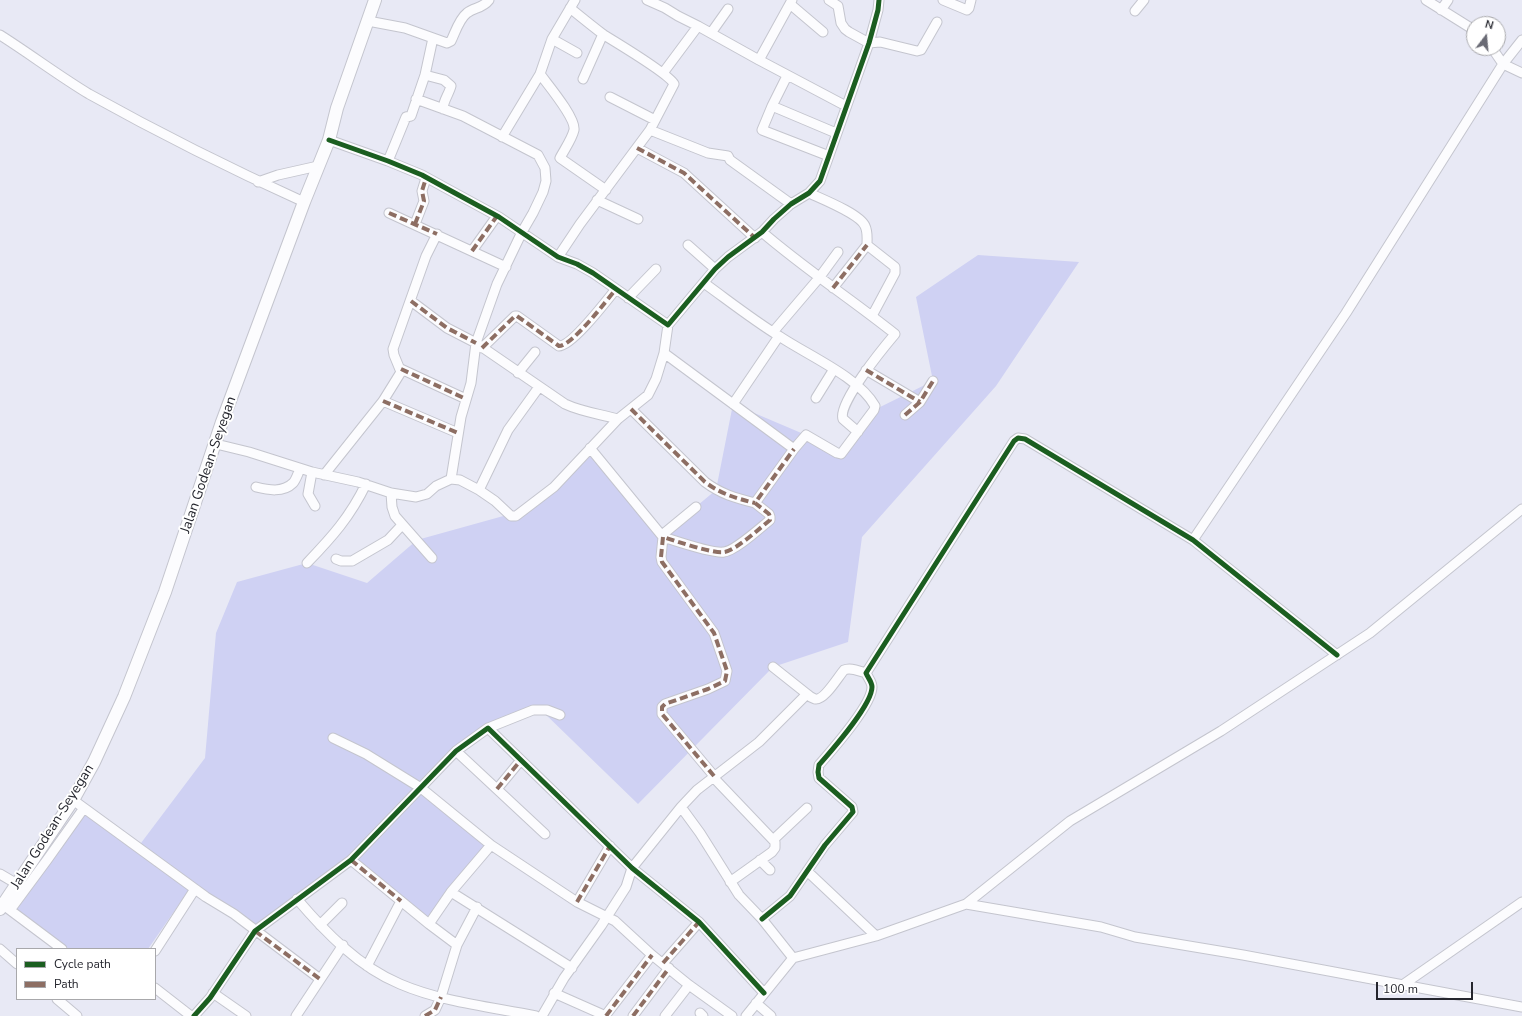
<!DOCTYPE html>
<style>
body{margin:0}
#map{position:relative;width:1522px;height:1016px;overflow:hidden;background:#e8e9f5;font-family:"Nunito Sans",sans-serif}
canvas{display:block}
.legend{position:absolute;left:16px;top:948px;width:140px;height:52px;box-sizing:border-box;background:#fff;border:1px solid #a8a8ab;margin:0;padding:5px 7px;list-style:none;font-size:12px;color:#25262e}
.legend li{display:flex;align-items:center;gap:8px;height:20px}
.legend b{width:20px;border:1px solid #a8a8ab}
.north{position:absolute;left:1466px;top:16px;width:40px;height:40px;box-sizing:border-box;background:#fff;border:1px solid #a8a8ab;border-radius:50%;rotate:16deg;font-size:11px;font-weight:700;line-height:16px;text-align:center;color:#25262e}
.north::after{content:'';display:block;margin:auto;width:14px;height:18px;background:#696a74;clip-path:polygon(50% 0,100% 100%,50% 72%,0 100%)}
.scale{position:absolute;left:1376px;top:982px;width:97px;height:18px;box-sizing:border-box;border:2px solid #25262e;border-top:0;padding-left:5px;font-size:12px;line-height:14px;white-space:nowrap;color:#25262e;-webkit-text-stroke:3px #fff;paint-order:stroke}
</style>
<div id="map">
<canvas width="1522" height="1016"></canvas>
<ul class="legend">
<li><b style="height:5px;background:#1b5e20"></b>Cycle path</li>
<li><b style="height:5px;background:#8d6e63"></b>Path</li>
</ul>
<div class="north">N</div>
<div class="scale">100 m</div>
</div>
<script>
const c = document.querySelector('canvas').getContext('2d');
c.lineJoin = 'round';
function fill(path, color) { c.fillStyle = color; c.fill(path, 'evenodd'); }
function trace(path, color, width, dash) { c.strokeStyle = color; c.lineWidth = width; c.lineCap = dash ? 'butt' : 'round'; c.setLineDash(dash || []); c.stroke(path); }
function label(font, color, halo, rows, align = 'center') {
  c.font = font + ' "Nunito Sans",sans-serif'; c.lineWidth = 4; c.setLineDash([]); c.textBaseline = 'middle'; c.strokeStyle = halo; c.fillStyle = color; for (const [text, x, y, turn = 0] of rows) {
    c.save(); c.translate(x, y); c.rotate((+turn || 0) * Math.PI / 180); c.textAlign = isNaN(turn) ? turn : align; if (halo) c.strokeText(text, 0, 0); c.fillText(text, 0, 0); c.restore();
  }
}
const green = new Path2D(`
 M 978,255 L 1079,262 L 996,386 L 862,537 L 848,642 L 773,667 L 638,804 L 540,709 L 488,728 L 421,788 L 493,846 L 429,924 L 351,860 L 255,931 L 138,847 L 205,758 L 216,633 L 237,582 L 307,563 L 367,583 L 417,540 L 525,510 L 590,448 L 662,535 L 716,490 L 733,404 L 806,435 L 837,453 L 874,410 L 933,381 L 916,297 Z
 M 84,808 L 189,890 L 148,949 L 69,949 L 12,907 Z`);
const minor = new Path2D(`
 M 647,0 L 665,8 L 678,16 L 698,26 L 759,60 L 846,106
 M 829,0 L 838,6 L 841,23 L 845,29 L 849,32 L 869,43 L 880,42 L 917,51 L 921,50 L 937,22
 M 943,0 L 967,10 L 969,8 L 971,0
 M 1426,0 L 1474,30
 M 790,4 L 823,32
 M 1441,10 L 1448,0
 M 1135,11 L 1144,0
 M 368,21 L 405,28 L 433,38
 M 711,33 L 728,9
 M 0,35 C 30,54 59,76 89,94 C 159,133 231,169 304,202
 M 552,39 L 577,53
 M 1492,48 L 1503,64 L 1522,73
 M 759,60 L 792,0
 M 663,73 L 698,26
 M 540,74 C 548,85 576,118 574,130 C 572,139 564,150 560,158 L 606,190
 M 425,75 L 444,80 L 451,86 C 449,94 443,101 443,109
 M 787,76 L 772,106 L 762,130 L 829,156
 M 583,79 L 603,34
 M 610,97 L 655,120
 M 416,99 L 463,116 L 538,155 L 545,168 L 546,181 L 543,192 L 533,213 L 522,232 L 497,284 L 476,343 L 565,404 C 582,412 600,414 618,419
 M 772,106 L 836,133
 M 650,130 L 708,153 L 728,156 L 730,160 L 791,204
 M 502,137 L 540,74 L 552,39 L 575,0
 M 329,140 L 388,161 L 422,175 L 442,186 L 499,217 L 558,257 L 577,264 L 593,273 L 668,325 L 715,269 L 728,257 L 762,232 L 774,219 L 791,204 L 809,193 L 820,181 L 869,43 L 878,10 L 879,0
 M 637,148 L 684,173 L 755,238
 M 388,161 L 406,117 L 411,116 L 425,75 L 433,38 L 447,43 L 451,41 C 455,33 459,19 467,13 C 474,7 482,9 489,0
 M 258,182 L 278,175 L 318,166
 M 809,193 C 822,199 860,214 865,226 C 868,232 867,238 867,245 L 895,267 L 895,273 L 872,316
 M 597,200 L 638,219
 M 389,213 L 506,267
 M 415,224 L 424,201 L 422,191 L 426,178
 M 762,232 C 805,269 851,299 895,334 C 884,347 837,404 843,419 L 858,432
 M 688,245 L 715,269
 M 472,251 L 497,216
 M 558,257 L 580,224 L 650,130 L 674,84 C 669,74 617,43 604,35 C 592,26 581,17 570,8
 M 833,288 L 867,245
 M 628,298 L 656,269
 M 411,301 L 447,328 L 476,343 L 471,383 L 461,417 L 451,479
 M 773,332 L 819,278 L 838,252
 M 482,348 L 515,316 L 517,316 L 559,346 C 572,346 607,300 616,289
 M 664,353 L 794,449 L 806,435 L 837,453 L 841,454 L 874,410 L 875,406 C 859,377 807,355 779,336 C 753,320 729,301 704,283
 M 401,369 L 466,399
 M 866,370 L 920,402
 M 518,373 L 535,352
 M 816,398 L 834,369
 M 383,401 L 458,433
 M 733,404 L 779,336
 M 631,409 L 705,482 C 721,494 735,498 755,503
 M 905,415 L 920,402 L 933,381
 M 216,444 L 249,452 L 312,472 L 358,482 L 391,493 L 416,497 L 427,494 L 436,486 L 451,479 L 460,480 L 479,490 L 495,501 L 511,516 L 516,516 L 554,487 L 618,419 L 648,395 L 656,379 L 664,353 L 668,325
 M 590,448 L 663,537
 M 312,472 L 308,494 L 315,506
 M 324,475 L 383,401 L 401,372 L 394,355 L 393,349 L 426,256 L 437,234
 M 256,487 C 268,490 283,493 293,483 C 296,480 298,473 300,469
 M 479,490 L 508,430 L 539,387
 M 391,493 L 392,507 L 395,516 L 432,558
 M 662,535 L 696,507
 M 1193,540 L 1346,313 L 1503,64 L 1522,40
 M 336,559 L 341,561 L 352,561 L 388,540 L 402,525
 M 307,563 C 332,537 350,517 366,484
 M 773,667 L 807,694
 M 488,728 L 533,710 L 547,710 L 560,715
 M 333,738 L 366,754 L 421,788 L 491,845
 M 456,751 L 545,834
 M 714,776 L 662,714 L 662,707 L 665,704 L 708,689 L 725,681 L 727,671 L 714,633 L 662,562 L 661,557 L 663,537 C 676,541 713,554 724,552 C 735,551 760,528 770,520 L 770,517 L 769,514 L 755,503 L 794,449
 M 713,777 L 775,842 L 775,848 L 772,852 L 730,882
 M 497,789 L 521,760
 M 73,800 L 206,897 L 234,914 L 320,979
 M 681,807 L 697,790 L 759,742 L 807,694 C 809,696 812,698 815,699 C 824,701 838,677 844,670 C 851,667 858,671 866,673
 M 773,840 L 807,808
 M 351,860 L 429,924 L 457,945
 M 760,860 L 770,870
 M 807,871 L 876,936
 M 0,874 L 17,884
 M 451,892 L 572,968
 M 297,899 C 325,932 359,967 400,984 C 442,1002 491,1007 536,1016
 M 577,902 L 610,846
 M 966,904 L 1101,927 L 1135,937 L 1243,955 L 1522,1007
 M 6,907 L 62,949
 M 10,910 L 47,860 L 84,808
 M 762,919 L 790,896 L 825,845 L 853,812 L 852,807 L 819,778 L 818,772 L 819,765 C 832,750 872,705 872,687 C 872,682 868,678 866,673 L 1014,441 L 1018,438 L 1025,439 L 1193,540 L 1337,655
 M 429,924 L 451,892 L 491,845 L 577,902 L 615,921 L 652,955 L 689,985 L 732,1016
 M 320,925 L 342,903
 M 0,949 L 17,964
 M 155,951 L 195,889
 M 663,963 L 699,922
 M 367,966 L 401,901
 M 1404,984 L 1522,902
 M 155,988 L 191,1016
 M 213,993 L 246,1016
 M 554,993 L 606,1016
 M 57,999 L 77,1016
 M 756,1003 L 771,1016
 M 700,1013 L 703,1016
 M 194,1016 L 210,998 L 255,931 L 351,860 L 456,751 L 488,728 L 632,868 L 699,922 L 764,993
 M 296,1016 L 343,945
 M 425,1016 L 435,1010 L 441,997 L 457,945 L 477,907
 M 542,1016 L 564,978 L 601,926 L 626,887 L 632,868 L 681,807 L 700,833 L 739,895 L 762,919 L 793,958
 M 605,1016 L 652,955
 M 633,1016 L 669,968
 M 665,1016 L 689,985
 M 746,1016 L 793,958 L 876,936 L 966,904 L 1070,821 L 1221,731 L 1370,633 L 1522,509`);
const major = new Path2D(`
 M 0,909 L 73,800 L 94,762 L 124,697 L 165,592 L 222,422 L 304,202 L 329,140 L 337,108 L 375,0`);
const quiet = new Path2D(`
 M 637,148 L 684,173 L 755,238
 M 389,213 L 437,234
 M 415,224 L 424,201 L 422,191 L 426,178
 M 472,251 L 497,216
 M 833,288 L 867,245
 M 411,301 L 447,328 L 476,343
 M 482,348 L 515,316 L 517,316 L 559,346 C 572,346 607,300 616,289
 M 401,369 L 466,399
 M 866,370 L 920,402
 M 383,401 L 458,433
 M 631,409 L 705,482 C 721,494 735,498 755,503
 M 905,415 L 920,402 L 933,381
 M 714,776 L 662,714 L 662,707 L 665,704 L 708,689 L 725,681 L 727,671 L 714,633 L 662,562 L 661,557 L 663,537 C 676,541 713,554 724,552 C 735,551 760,528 770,520 L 770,517 L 769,514 L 755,503 L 794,449
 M 497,789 L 521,760
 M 351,860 L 401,901
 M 577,902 L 610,846
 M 255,931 L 320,979
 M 663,963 L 699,922
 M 425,1016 L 435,1010 L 441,997
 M 606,1016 L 652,955
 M 633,1016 L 669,968`);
const cycleway = new Path2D(`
 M 329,140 L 388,161 L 422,175 L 442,186 L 499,217 L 558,257 L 577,264 L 593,273 L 668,325 L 715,269 L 728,257 L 762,232 L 774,219 L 791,204 L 809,193 L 820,181 L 869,43 L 878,10 L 879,0
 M 762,919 L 790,896 L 825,845 L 853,812 L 852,807 L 819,778 L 818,772 L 819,765 C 832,750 872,705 872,687 C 872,682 868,678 866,673 L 1014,441 L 1018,438 L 1025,439 L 1193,540 L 1337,655
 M 194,1016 L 210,998 L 255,931 L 351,860 L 456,751 L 488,728 L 632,868 L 699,922 L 764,993`);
const streetNames = [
 ["Jalan Godean-Seyegan",209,465,-71],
 ["Jalan Godean-Seyegan",53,827,-58]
];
fill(green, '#cfd1f3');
trace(minor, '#c4c5ce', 11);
trace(major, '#c4c5ce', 14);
trace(minor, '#fcfcfe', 9);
trace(major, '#fcfcfe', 12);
trace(quiet, '#8d6e63', 4, [8, 4]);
trace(cycleway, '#1b5e20', 5);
label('14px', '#25262e', '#fff', streetNames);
</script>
